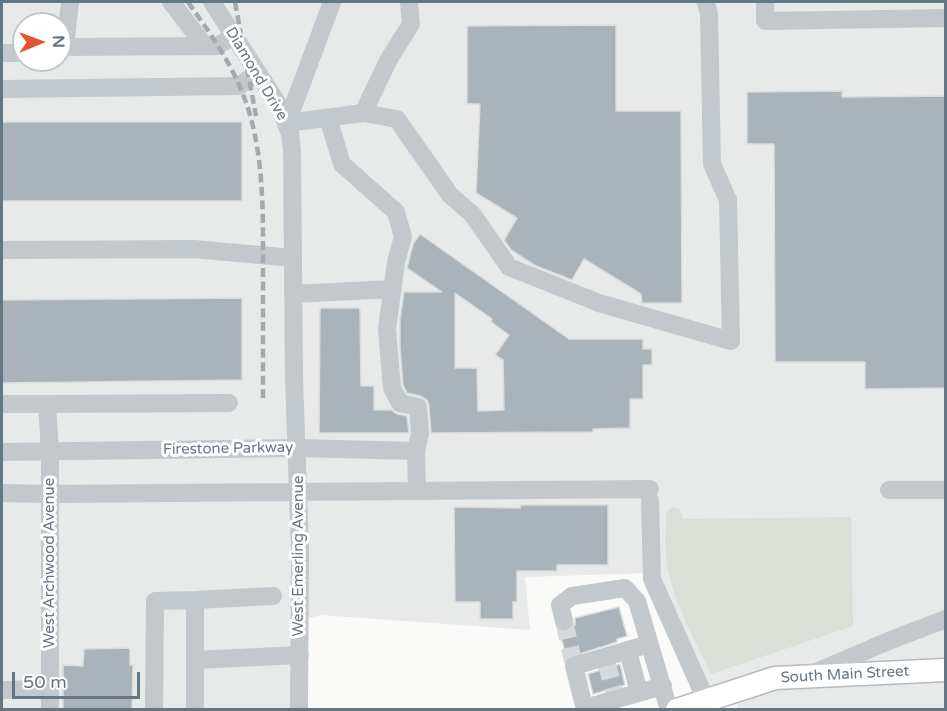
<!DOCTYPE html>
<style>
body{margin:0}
#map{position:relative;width:947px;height:711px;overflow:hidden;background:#fafaf8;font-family:"Varela Round",sans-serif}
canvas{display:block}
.frame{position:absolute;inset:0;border:3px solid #657683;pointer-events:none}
.north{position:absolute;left:12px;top:12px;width:60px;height:60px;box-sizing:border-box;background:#fff;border:2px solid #c1c8cd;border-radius:50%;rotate:89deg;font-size:16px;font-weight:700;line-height:24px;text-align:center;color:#657683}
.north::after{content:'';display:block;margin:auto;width:21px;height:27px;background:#e4572e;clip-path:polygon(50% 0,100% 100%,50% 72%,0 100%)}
.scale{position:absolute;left:12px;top:672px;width:128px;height:27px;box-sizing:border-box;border:3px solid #657683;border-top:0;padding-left:8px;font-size:18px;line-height:21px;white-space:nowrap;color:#657683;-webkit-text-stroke:4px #fff;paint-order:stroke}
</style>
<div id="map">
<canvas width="947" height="711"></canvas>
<div class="frame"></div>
<div class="north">N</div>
<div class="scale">50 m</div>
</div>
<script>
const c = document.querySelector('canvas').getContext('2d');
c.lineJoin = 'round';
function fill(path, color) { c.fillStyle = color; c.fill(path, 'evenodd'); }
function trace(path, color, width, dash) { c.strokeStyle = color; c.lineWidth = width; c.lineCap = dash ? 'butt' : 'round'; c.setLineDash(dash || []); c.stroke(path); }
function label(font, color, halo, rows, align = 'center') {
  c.font = font + ' "Varela Round",sans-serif'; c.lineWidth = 6; c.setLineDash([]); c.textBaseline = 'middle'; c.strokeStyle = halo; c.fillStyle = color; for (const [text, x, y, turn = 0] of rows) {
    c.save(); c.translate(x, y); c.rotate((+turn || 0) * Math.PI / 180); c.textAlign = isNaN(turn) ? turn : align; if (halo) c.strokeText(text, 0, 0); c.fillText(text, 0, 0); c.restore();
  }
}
const built = new Path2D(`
 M 2,2 L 945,2 L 945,709 L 738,709 L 734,692 L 706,700 L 651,573 L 525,577 L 530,630 L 321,615 L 300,620 L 299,709 L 2,709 ZM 24,24 L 60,24 L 60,60 L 24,60 Z`);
const green = new Path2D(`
 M 673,507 L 679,509 L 683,519 L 851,517 L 853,626 L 711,674 C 695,640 669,594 666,555 C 664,541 666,527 666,513 Z`);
const building = new Path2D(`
 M 616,25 L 616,111 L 681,111 L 682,303 L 642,303 L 641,294 L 584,259 L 572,280 L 536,266 L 511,250 L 504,240 L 517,218 L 476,193 L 480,104 L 467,104 L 467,26 Z
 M 842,91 L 842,97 L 945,96 L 945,388 L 865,389 L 865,362 L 775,362 L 774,144 L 747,144 L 747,92 Z
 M 2,122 L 242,122 L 242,201 L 2,201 Z
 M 420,234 L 569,339 L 643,339 L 643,349 L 652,349 L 652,365 L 643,365 L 643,399 L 630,399 L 630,428 L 593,429 L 593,432 L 431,433 L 429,406 L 427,400 L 420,396 L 407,393 L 403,385 L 400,347 L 400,319 L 404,292 L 442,292 L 407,268 L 413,244 ZM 455,293 L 492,319 L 491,322 L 509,335 L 495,355 L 503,360 L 504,410 L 478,411 L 477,368 L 455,368 Z
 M 242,298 L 242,380 L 2,383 L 2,300 Z
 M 320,308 L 360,308 L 361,386 L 374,386 L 374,410 L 391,410 L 397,414 L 407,416 L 409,433 L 319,433 Z
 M 520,505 L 608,505 L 608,565 L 557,565 L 557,571 L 517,571 L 517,602 L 513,602 L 513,619 L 480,619 L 480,602 L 455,602 L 454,507 L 520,508 Z
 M 619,607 L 627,636 L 617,639 L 617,642 L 567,658 L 559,630 L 566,632 L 571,629 L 575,625 L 575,618 Z
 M 130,648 L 130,665 L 133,665 L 132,710 L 63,710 L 63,665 L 83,666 L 84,649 Z
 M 620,664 L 625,685 L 593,694 L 588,674 Z`);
const minorTunnel = new Path2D(`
 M 564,621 L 573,661
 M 606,661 L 614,691`);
const minor = new Path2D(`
 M 171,2 L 205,46
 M 212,2 L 280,107 L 290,134 L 292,150 L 294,378 L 300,550 L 299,710
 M 332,2 L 287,123 L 363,113
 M 409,2 L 411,24 L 389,59 L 363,113 L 397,119 L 450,195 L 472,214 L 509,267 L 599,303 L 731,341 L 728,200 L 712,164 L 709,14 L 706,2
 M 765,2 L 765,21 L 946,18
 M 60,47 L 217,46 L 234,36
 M 65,47 L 70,2
 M 2,53 L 24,53
 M 2,89 L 239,86 L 257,73
 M 328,118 L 342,164 L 396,212 L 403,237 L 396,262 L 387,329 L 392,388 L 400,403 L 418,407 L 420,434 L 416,451
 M 2,250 L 194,249 L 293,258
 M 293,294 L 393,289
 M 2,404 L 47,404 L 50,452 L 50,710
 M 47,404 L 229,403
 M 2,452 L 297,448 L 416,451 L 417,490
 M 889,490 L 946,490
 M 2,493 L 50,494 L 650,489
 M 650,500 L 652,579 L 706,700
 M 195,600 L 273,596
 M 564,621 L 560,605 L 572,596 L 625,588 L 637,601 L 669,710
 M 628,651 L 639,693
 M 195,660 L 195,710
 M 814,673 L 891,640 L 946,619
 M 2,690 L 50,689
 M 585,708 L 663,686
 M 154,710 L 155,601 L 195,600 L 195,660 L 300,655
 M 585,710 L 574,666 L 649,644`);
const major = new Path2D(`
 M 677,710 L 775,678 L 946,670`);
const rail = new Path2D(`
 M 188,2 C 209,32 231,62 244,97 C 264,150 263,208 263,264 C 263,309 263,353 263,398
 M 235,2 L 256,116`);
const streetNames = [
 ["Diamond Drive",256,74,59],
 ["Firestone Parkway",228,449,-1],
 ["West Emerling Avenue",299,556,-90],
 ["West Archwood Avenue",50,563,-90],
 ["South Main Street",845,675,-3]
];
fill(built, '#e8e9e9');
fill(green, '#dadfd7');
fill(building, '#aab3b9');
trace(building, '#dcdcda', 1.5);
trace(minorTunnel, '#d5d9db', 18, [18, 9]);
trace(major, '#b5babe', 25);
trace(minor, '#c3c8cc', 18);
trace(major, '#fff', 22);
trace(rail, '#a2aab0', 4.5, [9, 4.5]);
label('15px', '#657683', '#fff', streetNames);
</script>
